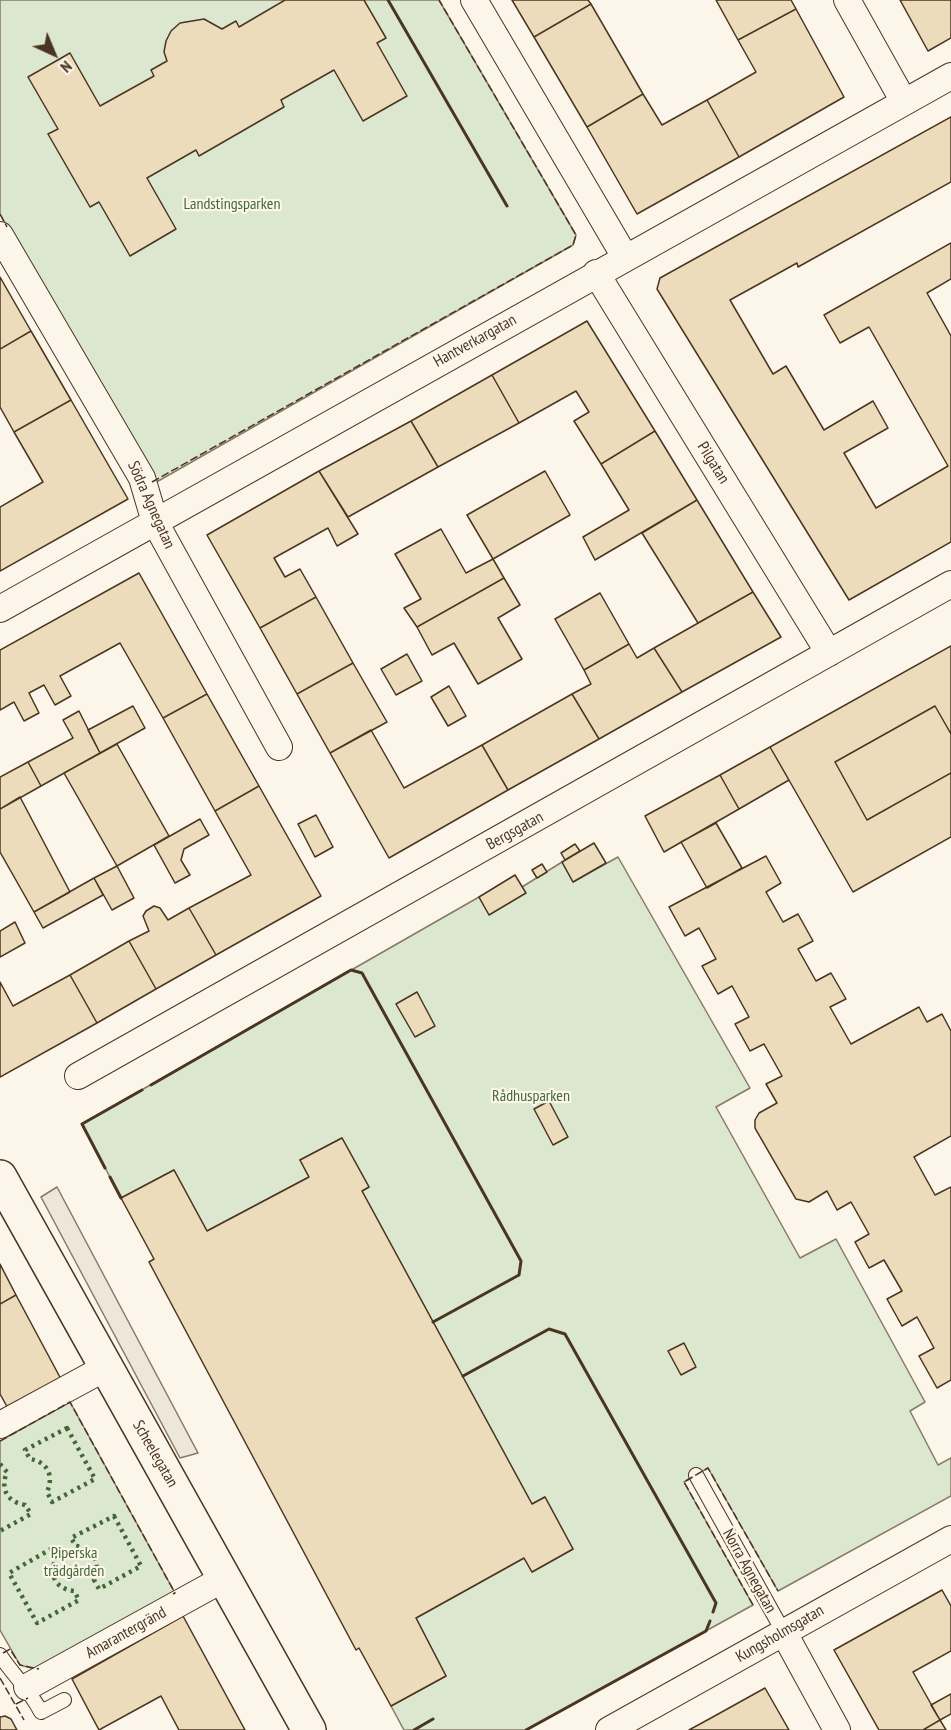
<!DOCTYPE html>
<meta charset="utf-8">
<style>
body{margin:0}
#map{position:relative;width:951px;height:1730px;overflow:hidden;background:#fbf6e9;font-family:"PT Sans Narrow",sans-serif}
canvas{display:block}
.north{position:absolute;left:24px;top:24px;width:60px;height:60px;-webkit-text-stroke:4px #fbf6e9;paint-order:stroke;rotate:136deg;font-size:16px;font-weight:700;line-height:24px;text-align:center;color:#4a3520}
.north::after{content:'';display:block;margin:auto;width:21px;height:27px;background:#4a3520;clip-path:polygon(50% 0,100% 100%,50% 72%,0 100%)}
</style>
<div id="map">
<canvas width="951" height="1730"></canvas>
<div class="north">N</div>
</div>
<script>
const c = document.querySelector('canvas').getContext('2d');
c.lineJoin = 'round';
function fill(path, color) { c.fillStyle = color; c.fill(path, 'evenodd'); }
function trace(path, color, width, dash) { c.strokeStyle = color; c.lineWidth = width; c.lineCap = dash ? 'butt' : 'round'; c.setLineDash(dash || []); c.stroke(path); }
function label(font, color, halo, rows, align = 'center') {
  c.font = font + ' "PT Sans Narrow",sans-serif'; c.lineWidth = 4.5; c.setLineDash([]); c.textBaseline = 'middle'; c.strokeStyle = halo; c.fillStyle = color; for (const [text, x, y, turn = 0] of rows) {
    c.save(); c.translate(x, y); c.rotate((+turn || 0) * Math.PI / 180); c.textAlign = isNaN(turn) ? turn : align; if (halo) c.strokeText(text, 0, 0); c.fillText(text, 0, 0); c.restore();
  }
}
const green = new Path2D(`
 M 0,0 L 439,0 L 576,235 L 573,245 L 153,484 L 0,214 Z
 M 618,857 L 750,1088 L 716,1107 L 800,1258 L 836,1239 L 925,1402 L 910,1411 L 938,1465 L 951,1458 L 951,1496 L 778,1591 L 708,1468 L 684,1482 L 753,1605 L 526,1730 L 404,1730 L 391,1706 L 446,1676 L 416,1618 L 524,1558 L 532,1572 L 573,1549 L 545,1497 L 532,1504 L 362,1191 L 369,1187 L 342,1138 L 300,1160 L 309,1177 L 207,1231 L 174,1170 L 121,1198 L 82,1124 L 479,897 L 489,914 L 522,887 L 562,862 L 573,882 Z
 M 70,1402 L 175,1593 L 38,1670 L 20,1665 L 0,1630 L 0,1441 Z`);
const parking = new Path2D(`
 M 57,1187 L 198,1453 L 180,1458 L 41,1197 Z`);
const building = new Path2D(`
 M 285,0 L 364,0 L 386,38 L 377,43 L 407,96 L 363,121 L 334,70 L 281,100 L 284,107 L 199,156 L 196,150 L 147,178 L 176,229 L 130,256 L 99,202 L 90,207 L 48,134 L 58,129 L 28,77 L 70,53 L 100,106 L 154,76 L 151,70 L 167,61 L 164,52 L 166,41 L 171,31 L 180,23 L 204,19 L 222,29 L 236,21 L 239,27 Z
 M 512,0 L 588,0 L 591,4 L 534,37 Z
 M 716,0 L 791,0 L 796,9 L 738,40 Z
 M 900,0 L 951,0 L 951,38 L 928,51 Z
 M 591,4 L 643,94 L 587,127 L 534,37 Z
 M 796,9 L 844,97 L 739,157 L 707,100 L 756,72 L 738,40 Z
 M 643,94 L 662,125 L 707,100 L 739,157 L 637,214 L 587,127 Z
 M 951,117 L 951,182 L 798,267 L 797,263 L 730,300 L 773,374 L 786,366 L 824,430 L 873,401 L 888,428 L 844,453 L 876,508 L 948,466 L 869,327 L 840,343 L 824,315 L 951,243 L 951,279 L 927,293 L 951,336 L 951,542 L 849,600 L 657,289 L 660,278 Z
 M 0,277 L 31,331 L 0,349 Z
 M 587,321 L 655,431 L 601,464 L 574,421 L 589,412 L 576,391 L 519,423 L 492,375 Z
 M 31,331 L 71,400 L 14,432 L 0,407 L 0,349 Z
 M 492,375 L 519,423 L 438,467 L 411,421 Z
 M 71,400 L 128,499 L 0,571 L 0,507 L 43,482 L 14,432 Z
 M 411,421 L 438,467 L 348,517 L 319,471 Z
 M 655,431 L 697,500 L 595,560 L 583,537 L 629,510 L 601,464 Z
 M 319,471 L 358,534 L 337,546 L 328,528 L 274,558 L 285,577 L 300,569 L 316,597 L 260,628 L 207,535 Z
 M 545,471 L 570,515 L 493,559 L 467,515 Z
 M 697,500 L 753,592 L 698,623 L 642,533 Z
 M 441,529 L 466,573 L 493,559 L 504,578 L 417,627 L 404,608 L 421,599 L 395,554 Z
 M 139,573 L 207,694 L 163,718 L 120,643 L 60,676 L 71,696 L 55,705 L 44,685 L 29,693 L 39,713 L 24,721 L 14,702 L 0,710 L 0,650 Z
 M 504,578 L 520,605 L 498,618 L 522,659 L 478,684 L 454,643 L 432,655 L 417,627 Z
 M 753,592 L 781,637 L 682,692 L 654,648 Z
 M 600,593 L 629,644 L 584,670 L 555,619 Z
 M 316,597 L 353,663 L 297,694 L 260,628 Z
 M 629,644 L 637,658 L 654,648 L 682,692 L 599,739 L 572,694 L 591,684 L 584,670 Z
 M 951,646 L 951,734 L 935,706 L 835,762 L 867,820 L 951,773 L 951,837 L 853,892 L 770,747 Z
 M 407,654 L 422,681 L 396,695 L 381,669 Z
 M 353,663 L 387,722 L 330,753 L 297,694 Z
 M 449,686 L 466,716 L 448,726 L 431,697 Z
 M 207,694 L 259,786 L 215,811 L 163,718 Z
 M 572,694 L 599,739 L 508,790 L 482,745 Z
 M 133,706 L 145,728 L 100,753 L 88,730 Z
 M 935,706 L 951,734 L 951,773 L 867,820 L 835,762 Z
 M 79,711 L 100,753 L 41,786 L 28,762 L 73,738 L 63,720 Z
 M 371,730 L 404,788 L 482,745 L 508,790 L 389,858 L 330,753 Z
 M 117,744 L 169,836 L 117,866 L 64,773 Z
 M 770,747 L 789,780 L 739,809 L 720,775 Z
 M 28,762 L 41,786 L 0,809 L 0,777 Z
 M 720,775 L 739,809 L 664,852 L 645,816 Z
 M 259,786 L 321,896 L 216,955 L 189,908 L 251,875 L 215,811 Z
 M 20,797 L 70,892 L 34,912 L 0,852 L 0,809 Z
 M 316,815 L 333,847 L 315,857 L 298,824 Z
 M 200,819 L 209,835 L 184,849 L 181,860 L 190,875 L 175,883 L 154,845 Z
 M 716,823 L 742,868 L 707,888 L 681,842 Z
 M 594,843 L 606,863 L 573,882 L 562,862 Z
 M 575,844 L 580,851 L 565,860 L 561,853 Z
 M 766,856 L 781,883 L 766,892 L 783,922 L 798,914 L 813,941 L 798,949 L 816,981 L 831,973 L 846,999 L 830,1007 L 851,1044 L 919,1007 L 927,1022 L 942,1014 L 951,1031 L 951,1136 L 914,1157 L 935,1195 L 951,1187 L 951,1380 L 937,1388 L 919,1356 L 934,1348 L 917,1317 L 902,1326 L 887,1299 L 902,1291 L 884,1260 L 869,1268 L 855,1242 L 869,1234 L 851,1202 L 837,1210 L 827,1191 L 809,1202 L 796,1199 L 755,1128 L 755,1120 L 759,1113 L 777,1103 L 766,1084 L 782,1076 L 764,1044 L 750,1051 L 735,1024 L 749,1017 L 732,986 L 718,994 L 702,966 L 716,959 L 699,928 L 685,936 L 669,907 Z
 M 542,864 L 547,872 L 537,878 L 532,870 Z
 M 117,866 L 134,898 L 112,910 L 94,878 Z
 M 515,875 L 526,893 L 489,915 L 479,897 Z
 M 94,878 L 103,895 L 43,928 L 34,912 Z
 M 154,906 L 160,908 L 168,920 L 189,908 L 216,955 L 156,989 L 129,941 L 149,931 L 143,916 L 146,911 Z
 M 15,922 L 25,943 L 0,957 L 0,931 Z
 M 129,941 L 156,989 L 97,1023 L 70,975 Z
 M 70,975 L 97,1023 L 0,1077 L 0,982 L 13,1006 Z
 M 417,992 L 435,1026 L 415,1037 L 396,1004 Z
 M 549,1101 L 568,1137 L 553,1145 L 534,1109 Z
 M 342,1138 L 369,1187 L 362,1191 L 532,1504 L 545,1497 L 573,1549 L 532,1572 L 524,1558 L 416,1618 L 446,1676 L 391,1706 L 359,1648 L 356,1650 L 149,1262 L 154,1259 L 121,1198 L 174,1170 L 207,1231 L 309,1177 L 300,1160 Z
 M 0,1264 L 16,1295 L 0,1304 Z
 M 16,1295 L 62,1381 L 9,1410 L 0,1394 L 0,1304 Z
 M 684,1343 L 696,1367 L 681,1375 L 668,1351 Z
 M 942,1590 L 951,1606 L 951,1651 L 913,1672 L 940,1720 L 923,1730 L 879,1730 L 834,1650 Z
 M 183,1616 L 245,1730 L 179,1730 L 161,1696 L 99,1730 L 72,1679 Z
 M 765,1688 L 789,1730 L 689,1730 L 711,1718 Z
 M 951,1694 L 951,1714 L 940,1720 L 931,1705 Z
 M 5,1716 L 11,1719 L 17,1730 L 0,1730 L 0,1717 Z
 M 940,1720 L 946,1730 L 923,1730 Z`);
const lane = new Path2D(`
 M 696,1475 L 784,1633
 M 0,1655 C 13,1675 30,1690 41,1712 L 64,1700`);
const street = new Path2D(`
 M 474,0 L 625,257
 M 847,0 L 904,102
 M 0,235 L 142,478 L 155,522 L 279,747
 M 596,273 L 829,653
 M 0,609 L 951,76
 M 78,1076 L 951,584
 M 0,1425 L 105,1368
 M 784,1633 L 837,1730
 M 27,1687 L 225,1578
 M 609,1730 L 951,1539`);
const secondary = new Path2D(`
 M 0,1177 L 309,1730`);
const hedge = new Path2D(`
 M 67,1428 L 95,1479 L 52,1502 L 47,1492 C 54,1476 48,1462 30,1459 L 25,1450 Z
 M 0,1464 L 7,1472 C 0,1489 7,1502 25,1505 L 31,1514 L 0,1531
 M 114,1516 L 141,1566 L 99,1589 L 94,1580 C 101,1563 95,1550 76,1546 L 71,1538 Z
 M 51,1549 L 56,1559 C 48,1575 56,1589 74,1591 L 79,1600 L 37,1623 L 9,1573 Z`);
const fence = new Path2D(`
 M 0,214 L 7,227
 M 152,482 L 573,245 L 576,235 L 439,0
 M 0,1441 L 70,1402 L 175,1593 L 173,1594
 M 753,1605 L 684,1482 L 708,1468 L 778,1591
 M 3,1653 L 10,1649 L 20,1665 L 39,1669
 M 0,1678 L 24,1720
 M 16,1704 L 28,1698`);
const wall = new Path2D(`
 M 388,0 L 507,206
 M 151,1085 L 351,970 L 362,973 L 521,1261 L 519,1275 L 433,1322
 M 105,1168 L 82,1124 L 142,1090
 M 110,1177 L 121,1198
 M 463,1376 L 549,1329 L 565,1334 L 716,1603 L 713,1612
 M 414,1730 L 433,1719
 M 526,1730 L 706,1631 L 710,1621`);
const parkNames = [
 ["Landstingsparken",232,204],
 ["Rådhusparken",531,1096],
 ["Piperska",74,1553],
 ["trädgården",74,1571]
];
const streetNames = [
 ["Hantverkargatan",475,341,-29],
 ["Pilgatan",713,463,58],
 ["Södra Agnegatan",151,505,66],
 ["Bergsgatan",515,831,-29],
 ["Scheelegatan",155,1454,60],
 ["Norra Agnegatan",749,1571,61],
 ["Amarantergränd",126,1633,-29],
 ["Kungsholmsgatan",780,1634,-30]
];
fill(green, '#dce7d0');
trace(green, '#887966', 1.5);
fill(parking, '#ede7d9');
trace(parking, '#887966', 1.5);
fill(building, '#ecdcbc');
trace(building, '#4a3520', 1.5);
trace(lane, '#4a3520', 16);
trace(street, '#4a3520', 28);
trace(secondary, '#4a3520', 36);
trace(lane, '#fbf6e9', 14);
trace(street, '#fbf6e9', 26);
trace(secondary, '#fbf6e9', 33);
trace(hedge, '#436837', 4.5, [3, 4.5]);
trace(fence, '#4a3520', 1.5, [8, 3]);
trace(wall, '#4a3520', 3);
label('16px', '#436837', '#fbf6e9', parkNames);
label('16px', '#4a3520', '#fbf6e9', streetNames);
</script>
